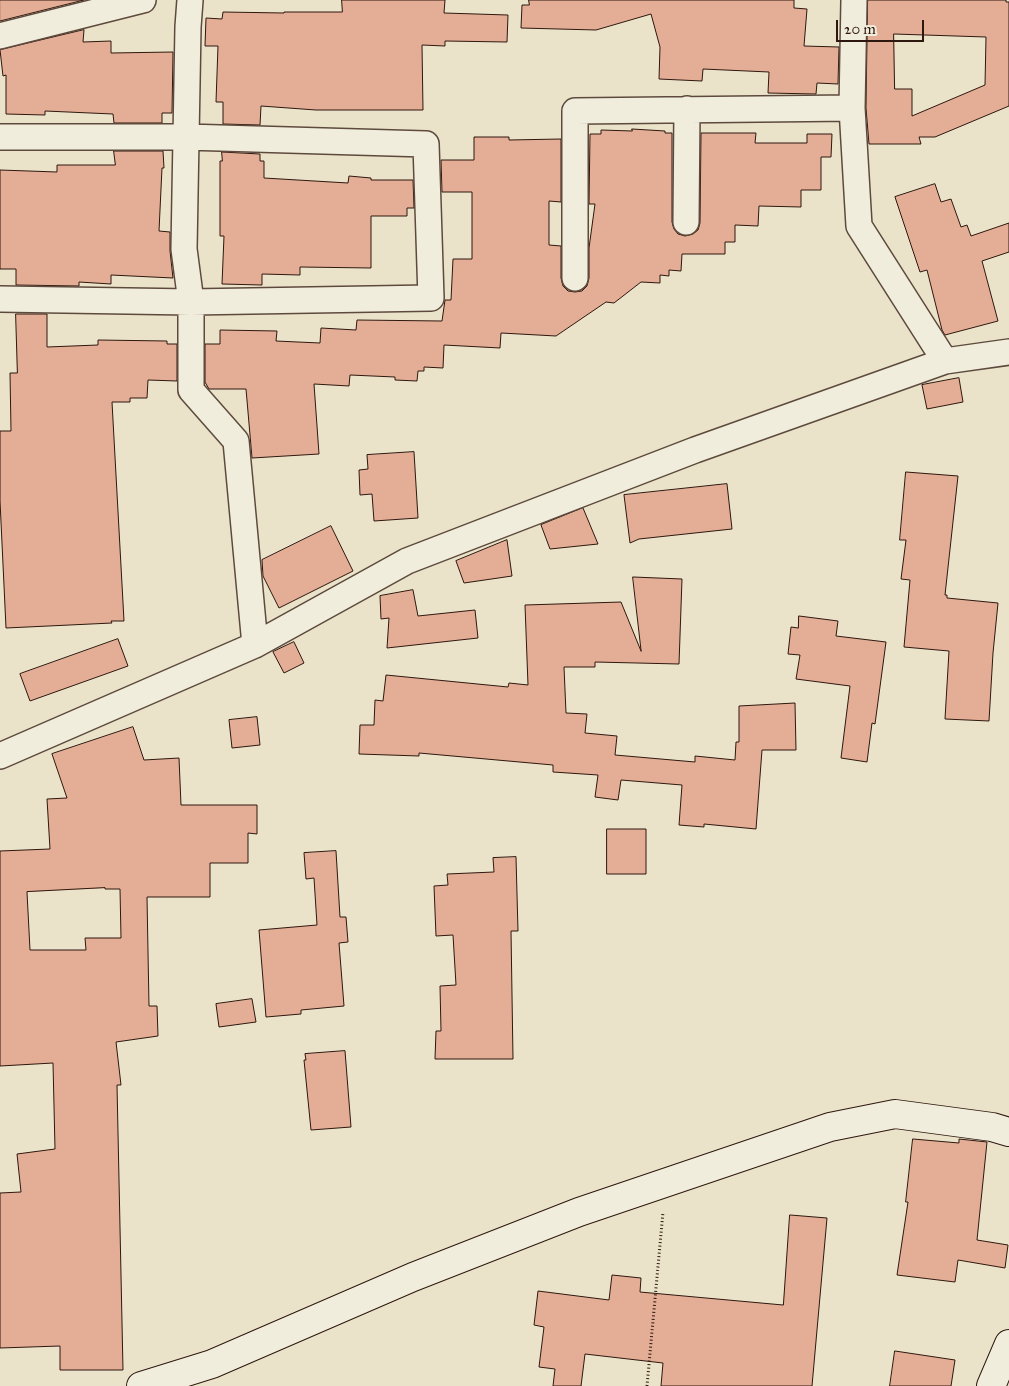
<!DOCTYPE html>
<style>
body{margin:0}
#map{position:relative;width:1009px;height:1386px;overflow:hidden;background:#eae3c9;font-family:"IM FELL Great Primer",serif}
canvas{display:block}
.scale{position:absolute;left:836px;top:20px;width:88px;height:22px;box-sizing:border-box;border:2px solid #2e170e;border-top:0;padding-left:6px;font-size:15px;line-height:18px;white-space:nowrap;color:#2e170e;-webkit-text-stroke:4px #f1eddc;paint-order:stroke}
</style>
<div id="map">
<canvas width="1009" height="1386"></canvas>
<div class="scale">20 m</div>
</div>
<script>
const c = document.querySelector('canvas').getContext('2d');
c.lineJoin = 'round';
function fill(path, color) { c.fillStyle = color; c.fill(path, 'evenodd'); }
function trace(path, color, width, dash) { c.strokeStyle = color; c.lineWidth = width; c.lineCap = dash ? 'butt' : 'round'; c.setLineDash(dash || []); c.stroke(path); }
const building = new Path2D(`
 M 0,0 L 84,0 L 0,21 Z
 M 342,0 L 445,0 L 444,13 L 508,15 L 507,42 L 445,41 L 445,46 L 422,45 L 423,110 L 316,110 L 261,106 L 260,125 L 223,124 L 223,102 L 216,102 L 218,46 L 205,46 L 206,18 L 222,19 L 223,12 L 284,13 L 284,12 L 342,12 Z
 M 529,0 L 794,0 L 794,8 L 807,9 L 804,46 L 839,47 L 838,84 L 817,83 L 816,94 L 768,93 L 769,72 L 703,69 L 702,81 L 659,79 L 660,47 L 651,14 L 596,30 L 521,28 L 522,5 L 529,5 Z
 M 868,0 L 1006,0 L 1006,2 L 1009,2 L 1009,106 L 935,137 L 919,137 L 921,144 L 869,144 L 866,108 ZM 894,34 L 986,37 L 985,85 L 912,116 L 912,89 L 895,89 Z
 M 84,30 L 83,42 L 111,41 L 111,53 L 173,52 L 172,113 L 162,113 L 162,123 L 114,123 L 113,114 L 45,111 L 45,115 L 6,114 L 6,75 L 3,76 L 0,50 Z
 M 632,129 L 665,131 L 665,133 L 672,133 L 672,222 L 674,229 L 678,234 L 685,236 L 693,234 L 698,230 L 700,223 L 701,133 L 756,133 L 755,143 L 807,143 L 807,134 L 832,134 L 831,157 L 821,157 L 821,190 L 801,190 L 801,207 L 759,206 L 758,226 L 735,225 L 735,242 L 725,242 L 725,254 L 682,254 L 681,271 L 669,270 L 669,276 L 660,275 L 660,283 L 641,282 L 614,303 L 606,302 L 556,336 L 501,333 L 500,348 L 444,345 L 443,368 L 424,367 L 424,371 L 418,371 L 417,381 L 395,380 L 395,377 L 350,375 L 349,386 L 314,384 L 319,454 L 252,458 L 246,389 L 209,389 L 205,382 L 205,344 L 220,344 L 220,330 L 277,331 L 276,341 L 320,343 L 321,328 L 356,330 L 357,320 L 442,321 L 445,300 L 451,300 L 453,259 L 472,259 L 472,192 L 442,192 L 441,160 L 474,160 L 474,137 L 509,137 L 509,140 L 561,139 L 561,202 L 549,201 L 549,245 L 561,246 L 561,278 L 563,286 L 568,291 L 575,292 L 582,291 L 587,286 L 589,278 L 589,248 L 595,204 L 589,204 L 590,134 L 601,134 L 601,130 L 632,131 Z
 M 114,151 L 163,151 L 164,168 L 162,168 L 159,231 L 170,232 L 170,251 L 173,278 L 111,275 L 111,284 L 79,282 L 79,286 L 16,285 L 16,269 L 0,269 L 0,170 L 57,172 L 57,165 L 115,165 Z
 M 222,152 L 260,154 L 260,161 L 264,161 L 264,178 L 348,183 L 349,176 L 371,178 L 371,180 L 413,180 L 414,208 L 407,208 L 407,216 L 371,216 L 371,268 L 300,267 L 300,275 L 262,274 L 262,285 L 222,284 L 224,236 L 220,236 L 220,161 L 222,161 Z
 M 935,184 L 941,202 L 951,199 L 961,227 L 967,225 L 971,236 L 1009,223 L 1009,252 L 982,261 L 998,321 L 945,335 L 942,330 L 927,270 L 920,272 L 895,197 Z
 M 16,314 L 47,314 L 47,347 L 98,345 L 98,340 L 167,341 L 167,344 L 177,344 L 177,381 L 148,380 L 147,398 L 130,398 L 130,402 L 112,402 L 124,621 L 111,621 L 112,623 L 6,628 L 0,501 L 0,431 L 11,431 L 10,373 L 17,373 Z
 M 959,378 L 963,402 L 927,409 L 922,385 Z
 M 414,452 L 418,518 L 374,521 L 372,494 L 360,495 L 359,470 L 368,469 L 367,455 Z
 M 906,472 L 958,476 L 945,595 L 947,595 L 947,598 L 998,603 L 993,653 L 989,721 L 945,719 L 949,651 L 904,647 L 910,580 L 901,579 L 906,540 L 900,540 Z
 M 727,484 L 732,529 L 639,539 L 630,543 L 624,495 Z
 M 583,508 L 598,544 L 550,549 L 541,525 Z
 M 331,526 L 353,571 L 279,608 L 263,576 L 262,560 Z
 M 507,540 L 512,576 L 464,583 L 456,561 Z
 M 633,577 L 682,579 L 679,664 L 595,662 L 595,667 L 564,667 L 566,713 L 587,714 L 585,733 L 617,736 L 615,755 L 695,762 L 695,756 L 735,760 L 736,742 L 739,742 L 739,706 L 795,703 L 796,750 L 762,750 L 756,829 L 704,824 L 704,827 L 679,825 L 682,785 L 621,780 L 618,800 L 595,797 L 598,775 L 553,772 L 553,765 L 419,753 L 419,756 L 359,754 L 360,725 L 374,725 L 375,700 L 383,701 L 386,675 L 508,687 L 509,683 L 528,685 L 525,605 L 621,602 L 641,651 Z
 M 413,590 L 418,616 L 475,610 L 478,638 L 387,648 L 389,618 L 381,619 L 380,596 Z
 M 799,616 L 838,621 L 836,636 L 886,642 L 875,724 L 872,723 L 867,762 L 841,758 L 850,686 L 796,679 L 800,655 L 788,654 L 791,627 L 798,628 Z
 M 118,639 L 128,666 L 30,701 L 20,674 Z
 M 294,642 L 304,663 L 284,673 L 273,652 Z
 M 257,717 L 260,745 L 232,748 L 229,720 Z
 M 133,727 L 144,760 L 179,758 L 181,805 L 257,805 L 257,834 L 248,833 L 248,863 L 210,863 L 210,897 L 147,897 L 149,1006 L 157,1006 L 158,1036 L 116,1042 L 121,1085 L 117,1085 L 123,1370 L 60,1370 L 60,1346 L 0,1348 L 0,1193 L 21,1192 L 17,1154 L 55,1149 L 53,1063 L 0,1066 L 0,851 L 50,849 L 47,799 L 67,798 L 52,754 ZM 105,888 L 105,889 L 120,889 L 121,938 L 85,938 L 86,950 L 30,950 L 27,892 Z
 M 607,829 L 646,829 L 646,874 L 607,874 Z
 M 336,851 L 340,917 L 346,917 L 348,942 L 339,943 L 344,1006 L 301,1010 L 301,1014 L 266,1017 L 259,930 L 317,925 L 314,878 L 306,879 L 304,853 Z
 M 516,857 L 518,931 L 511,931 L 513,1059 L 435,1059 L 436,1031 L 441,1031 L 440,986 L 456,985 L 453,935 L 436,936 L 434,886 L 448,885 L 447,874 L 494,872 L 493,858 Z
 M 252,999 L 256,1022 L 219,1027 L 216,1004 Z
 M 345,1051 L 351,1127 L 311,1130 L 304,1060 L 306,1060 L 305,1054 Z
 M 913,1139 L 959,1143 L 959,1139 L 987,1142 L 977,1240 L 1008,1245 L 1005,1268 L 958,1260 L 955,1282 L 897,1275 L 908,1202 L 906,1202 Z
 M 790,1215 L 827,1218 L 812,1386 L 661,1386 L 663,1363 L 585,1354 L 581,1386 L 553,1386 L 555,1369 L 539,1367 L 544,1327 L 534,1325 L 538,1291 L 609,1300 L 612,1275 L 641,1278 L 640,1292 L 783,1305 Z
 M 895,1351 L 955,1360 L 951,1386 L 890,1386 Z`);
const path = new Path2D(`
 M 647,1386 L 663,1212`);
const street = new Path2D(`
 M 190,0 L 188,27 L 184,249 L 191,302 L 191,390 L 236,441 L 255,645
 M 854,0 L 852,108 L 859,226 L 945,361
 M 0,36 L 143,0
 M 0,137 L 186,137 L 426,144 L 431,298 L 191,302 L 0,299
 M 686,222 L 687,109
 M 575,278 L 575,111 L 852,108
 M 0,756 L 255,645 L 407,561 L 695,450 L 945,361 L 1009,352`);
const secondary = new Path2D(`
 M 141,1386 L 212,1364 L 413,1277 L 579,1212 L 830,1127 L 895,1114 L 992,1127 L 1009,1132
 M 991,1386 L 1009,1344`);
fill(building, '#e4ad96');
trace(building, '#2e170e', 1);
trace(street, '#5d4a3d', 28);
trace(secondary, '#2e170e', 30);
trace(path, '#2e170e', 3, [1, 2.5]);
trace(street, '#f1eddc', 25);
trace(secondary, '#f1eddc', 28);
</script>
